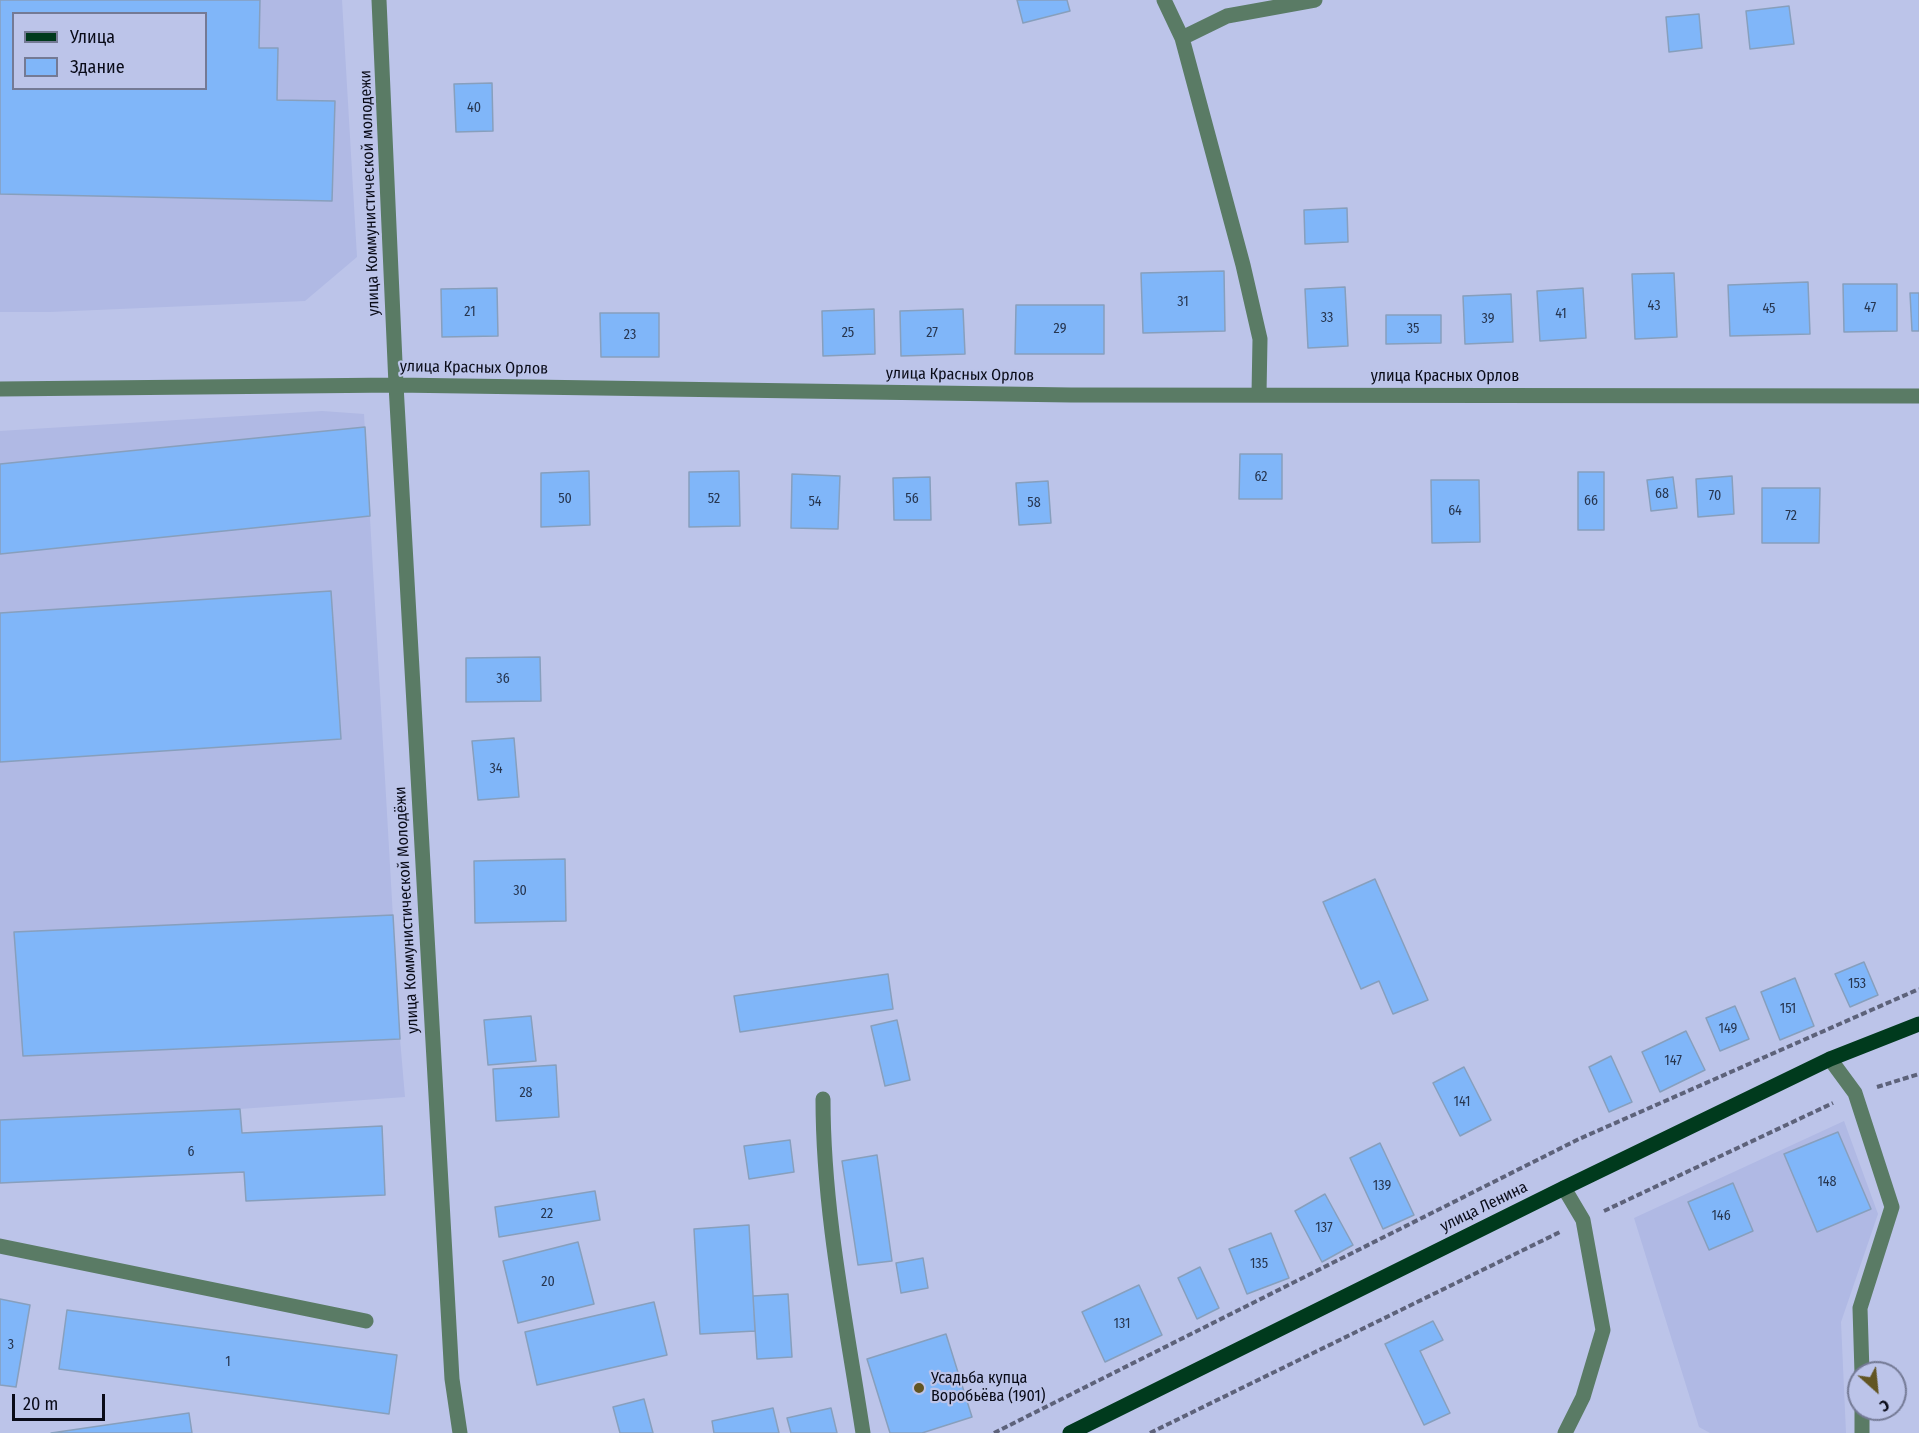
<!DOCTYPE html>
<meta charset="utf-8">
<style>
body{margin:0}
#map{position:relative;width:1919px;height:1433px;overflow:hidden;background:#bcc4e9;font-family:"Fira Sans Condensed",sans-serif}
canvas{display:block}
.legend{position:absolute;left:12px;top:12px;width:195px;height:78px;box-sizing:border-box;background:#bcc4e9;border:2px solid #747a95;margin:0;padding:8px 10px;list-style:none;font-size:18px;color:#090b18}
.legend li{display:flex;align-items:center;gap:12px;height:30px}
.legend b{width:30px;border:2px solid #747a95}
.north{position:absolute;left:1847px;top:1361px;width:60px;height:60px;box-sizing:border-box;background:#bcc4e9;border:2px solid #747a95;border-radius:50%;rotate:153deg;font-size:16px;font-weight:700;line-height:24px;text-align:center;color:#090b18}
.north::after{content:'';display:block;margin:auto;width:21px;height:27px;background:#625522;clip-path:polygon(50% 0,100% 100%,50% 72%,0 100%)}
.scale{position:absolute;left:12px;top:1394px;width:93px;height:27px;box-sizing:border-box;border:3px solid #090b18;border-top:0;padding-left:8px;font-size:18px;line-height:21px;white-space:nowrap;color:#090b18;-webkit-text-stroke:4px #bcc4e9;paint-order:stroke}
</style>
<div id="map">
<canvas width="1919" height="1433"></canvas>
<ul class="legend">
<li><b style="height:8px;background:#003a1d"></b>Улица</li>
<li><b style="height:16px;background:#80b6f9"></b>Здание</li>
</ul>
<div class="north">С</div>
<div class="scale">20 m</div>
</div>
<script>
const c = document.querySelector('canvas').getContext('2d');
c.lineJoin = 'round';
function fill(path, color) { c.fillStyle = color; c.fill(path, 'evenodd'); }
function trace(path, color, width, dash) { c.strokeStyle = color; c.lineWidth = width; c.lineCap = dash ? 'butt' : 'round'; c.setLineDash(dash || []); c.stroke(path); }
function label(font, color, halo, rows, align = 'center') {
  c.font = font + ' "Fira Sans Condensed",sans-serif'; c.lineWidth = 4.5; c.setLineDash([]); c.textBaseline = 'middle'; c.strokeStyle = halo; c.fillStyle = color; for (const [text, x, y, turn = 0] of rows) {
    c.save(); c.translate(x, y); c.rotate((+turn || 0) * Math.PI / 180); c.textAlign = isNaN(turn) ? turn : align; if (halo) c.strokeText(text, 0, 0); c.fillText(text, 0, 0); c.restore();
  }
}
const built = new Path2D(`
 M 0,0 L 342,0 L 357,257 L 305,301 L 50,312 L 0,312 ZM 14,14 L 206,14 L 206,88 L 14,88 Z
 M 322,411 L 364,414 L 400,1039 L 405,1097 L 240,1109 L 0,1120 L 0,431 Z
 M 1844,1121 L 1878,1214 L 1841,1322 L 1846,1433 L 1710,1433 L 1699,1427 L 1634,1218 Z`);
const building = new Path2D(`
 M 0,0 L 260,0 L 259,48 L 278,48 L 277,100 L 335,101 L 332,201 L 0,194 ZM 14,14 L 206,14 L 206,88 L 14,88 Z
 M 1017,0 L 1067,0 L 1070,11 L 1023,23 Z
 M 1789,6 L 1794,44 L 1750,49 L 1746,11 Z
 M 1699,14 L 1702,48 L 1669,52 L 1666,17 Z
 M 492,83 L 493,131 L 456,132 L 454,84 Z
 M 1347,208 L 1348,242 L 1305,244 L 1304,210 Z
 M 1224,271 L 1225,331 L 1143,333 L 1141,273 Z
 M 1674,273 L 1677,337 L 1635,339 L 1632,274 Z
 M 1808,282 L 1810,334 L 1730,336 L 1728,285 Z
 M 1843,284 L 1897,284 L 1897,331 L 1844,332 Z
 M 1345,287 L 1348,346 L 1308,348 L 1305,289 Z
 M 497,288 L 498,336 L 442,337 L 441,289 Z
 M 1583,288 L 1586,338 L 1540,341 L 1537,291 Z
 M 1910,293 L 1919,293 L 1919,331 L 1912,331 Z
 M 1511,294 L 1513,342 L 1465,344 L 1463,296 Z
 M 1016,305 L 1104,305 L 1104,354 L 1015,354 Z
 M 874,309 L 875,354 L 823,356 L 822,311 Z
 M 963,309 L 965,354 L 901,356 L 900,311 Z
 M 600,313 L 659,313 L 659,357 L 601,357 Z
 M 1386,315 L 1441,315 L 1441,343 L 1386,344 Z
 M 365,427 L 370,516 L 0,554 L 0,464 Z
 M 1240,454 L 1282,454 L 1282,499 L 1239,499 Z
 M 589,471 L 590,525 L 541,527 L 541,473 Z
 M 739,471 L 740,526 L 689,527 L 689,472 Z
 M 1578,472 L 1604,472 L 1604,530 L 1578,530 Z
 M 792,474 L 840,476 L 838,529 L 791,528 Z
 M 1732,476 L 1734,514 L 1698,517 L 1696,479 Z
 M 930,477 L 931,520 L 894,520 L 893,478 Z
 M 1673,477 L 1677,508 L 1651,511 L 1647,480 Z
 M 1431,480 L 1479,480 L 1480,542 L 1432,543 Z
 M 1048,481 L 1051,523 L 1019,525 L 1016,483 Z
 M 1762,488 L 1820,488 L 1819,543 L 1762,543 Z
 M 331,591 L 341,739 L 0,762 L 0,613 Z
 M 540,657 L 541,701 L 466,702 L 466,658 Z
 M 514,738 L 519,797 L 478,800 L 472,741 Z
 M 565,859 L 566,921 L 475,923 L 474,861 Z
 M 1375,879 L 1428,1000 L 1393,1014 L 1379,981 L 1361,989 L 1323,902 Z
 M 393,915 L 400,1039 L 23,1056 L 14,932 Z
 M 1864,962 L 1878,995 L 1850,1007 L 1835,974 Z
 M 888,974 L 893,1009 L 740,1032 L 734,996 Z
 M 1795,978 L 1814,1026 L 1780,1040 L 1761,992 Z
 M 1735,1006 L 1749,1039 L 1720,1051 L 1706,1018 Z
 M 531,1016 L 536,1061 L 488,1065 L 484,1020 Z
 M 897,1020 L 910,1080 L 885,1086 L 871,1026 Z
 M 1686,1031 L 1705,1070 L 1660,1092 L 1642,1052 Z
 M 1611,1056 L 1632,1102 L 1609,1112 L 1589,1067 Z
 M 556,1065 L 559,1117 L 496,1121 L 493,1069 Z
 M 1464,1067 L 1491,1120 L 1460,1136 L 1433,1083 Z
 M 240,1109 L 242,1133 L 382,1126 L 385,1195 L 246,1201 L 244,1172 L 0,1183 L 0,1120 Z
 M 1838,1132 L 1871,1209 L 1817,1232 L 1784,1154 Z
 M 790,1140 L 794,1172 L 749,1179 L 744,1146 Z
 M 1380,1143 L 1414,1215 L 1383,1229 L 1350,1158 Z
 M 877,1155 L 892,1261 L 858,1265 L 842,1161 Z
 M 1733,1183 L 1753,1231 L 1709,1250 L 1688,1202 Z
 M 595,1191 L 600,1220 L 499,1237 L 495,1207 Z
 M 1325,1194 L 1353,1245 L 1322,1262 L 1295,1211 Z
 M 749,1225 L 755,1331 L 700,1334 L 694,1229 Z
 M 1271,1233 L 1289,1278 L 1247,1294 L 1229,1249 Z
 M 578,1242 L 594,1304 L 518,1323 L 503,1261 Z
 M 923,1258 L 928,1288 L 901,1293 L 896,1263 Z
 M 1200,1267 L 1219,1308 L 1197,1319 L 1178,1278 Z
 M 1139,1285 L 1162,1335 L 1105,1362 L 1082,1312 Z
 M 788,1294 L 792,1357 L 757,1359 L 753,1296 Z
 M 0,1299 L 30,1305 L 16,1387 L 0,1385 Z
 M 654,1302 L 667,1355 L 537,1385 L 525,1332 Z
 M 67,1310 L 397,1355 L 389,1414 L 59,1369 Z
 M 1433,1321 L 1443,1340 L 1420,1351 L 1450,1413 L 1424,1425 L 1385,1344 Z
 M 946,1334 L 972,1417 L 922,1433 L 890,1433 L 867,1359 Z
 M 644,1399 L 653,1433 L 620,1433 L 613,1407 Z
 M 773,1408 L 779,1433 L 714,1433 L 712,1421 Z
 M 831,1408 L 837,1433 L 791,1433 L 787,1418 Z
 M 189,1413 L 192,1433 L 51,1433 Z`);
const path = new Path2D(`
 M 1877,1087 L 1919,1074
 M 1604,1211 L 1833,1103
 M 994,1433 L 1579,1139 L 1919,989
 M 1150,1433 L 1562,1231`);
const minor = new Path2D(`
 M 379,0 L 396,385 L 452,1379 L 460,1433
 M 1164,0 L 1182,38 L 1227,16 L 1315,0
 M 1182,38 L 1243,265 L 1260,339 L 1259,394
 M 0,389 L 396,385 L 1071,395 L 1919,396
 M 1830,1059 L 1855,1093 L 1892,1207 L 1860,1308 L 1862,1373
 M 823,1099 C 823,1211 846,1322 863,1433
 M 1564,1188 L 1583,1220 L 1603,1330 L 1583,1397 L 1565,1433
 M 0,1246 L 366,1321
 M 1862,1409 L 1862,1433`);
const major = new Path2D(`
 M 1070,1433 L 1564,1188 L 1830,1059 L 1919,1024`);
const markers = [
 [919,1388,6,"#625522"]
];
const numberNames = [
 ["40",474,108],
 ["31",1183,302],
 ["43",1654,306],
 ["47",1870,308],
 ["45",1769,309],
 ["21",470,312],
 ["41",1561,314],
 ["33",1327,318],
 ["39",1488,319],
 ["29",1060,329],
 ["35",1413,329],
 ["25",848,333],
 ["27",932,333],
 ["23",630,335],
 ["62",1261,477],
 ["68",1662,494],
 ["70",1715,496],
 ["50",565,499],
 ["52",714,499],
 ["56",912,499],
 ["66",1591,501],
 ["54",815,502],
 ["58",1034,503],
 ["64",1455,511],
 ["72",1791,516],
 ["36",503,679],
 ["34",496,769],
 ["30",520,891],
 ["153",1857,984],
 ["151",1788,1009],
 ["149",1728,1029],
 ["147",1673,1061],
 ["28",526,1093],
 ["141",1462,1102],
 ["6",191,1152],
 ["148",1827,1182],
 ["139",1382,1186],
 ["22",547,1214],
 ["146",1721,1216],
 ["137",1324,1228],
 ["135",1259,1264],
 ["20",548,1282],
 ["131",1122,1324],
 ["3",11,1345],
 ["1",228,1362]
];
const streetNames = [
 ["улица Коммунистической молодежи",370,193,-92],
 ["улица Красных Орлов",474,368,1],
 ["улица Красных Орлов",960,375,1],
 ["улица Красных Орлов",1445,377],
 ["улица Коммунистической Молодёжи",407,910,-93],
 ["улица Ленина",1484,1207,-26]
];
const poiNames = [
 ["Усадьба купца",931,1379],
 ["Воробьёва (1901)",931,1397]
];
fill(built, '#b0b9e4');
fill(building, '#80b6f9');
trace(building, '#879fbd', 1.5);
trace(path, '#5d627a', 4, [6, 3]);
trace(minor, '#5a7b65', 15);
trace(major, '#003a1d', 15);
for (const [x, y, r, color] of markers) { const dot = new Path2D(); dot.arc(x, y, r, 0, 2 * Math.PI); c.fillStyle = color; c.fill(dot); trace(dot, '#bcc4e9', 2); }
label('14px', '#273650', null, numberNames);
label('16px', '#090b18', '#bcc4e9', streetNames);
label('16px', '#090b18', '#bcc4e9', poiNames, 'left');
</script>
